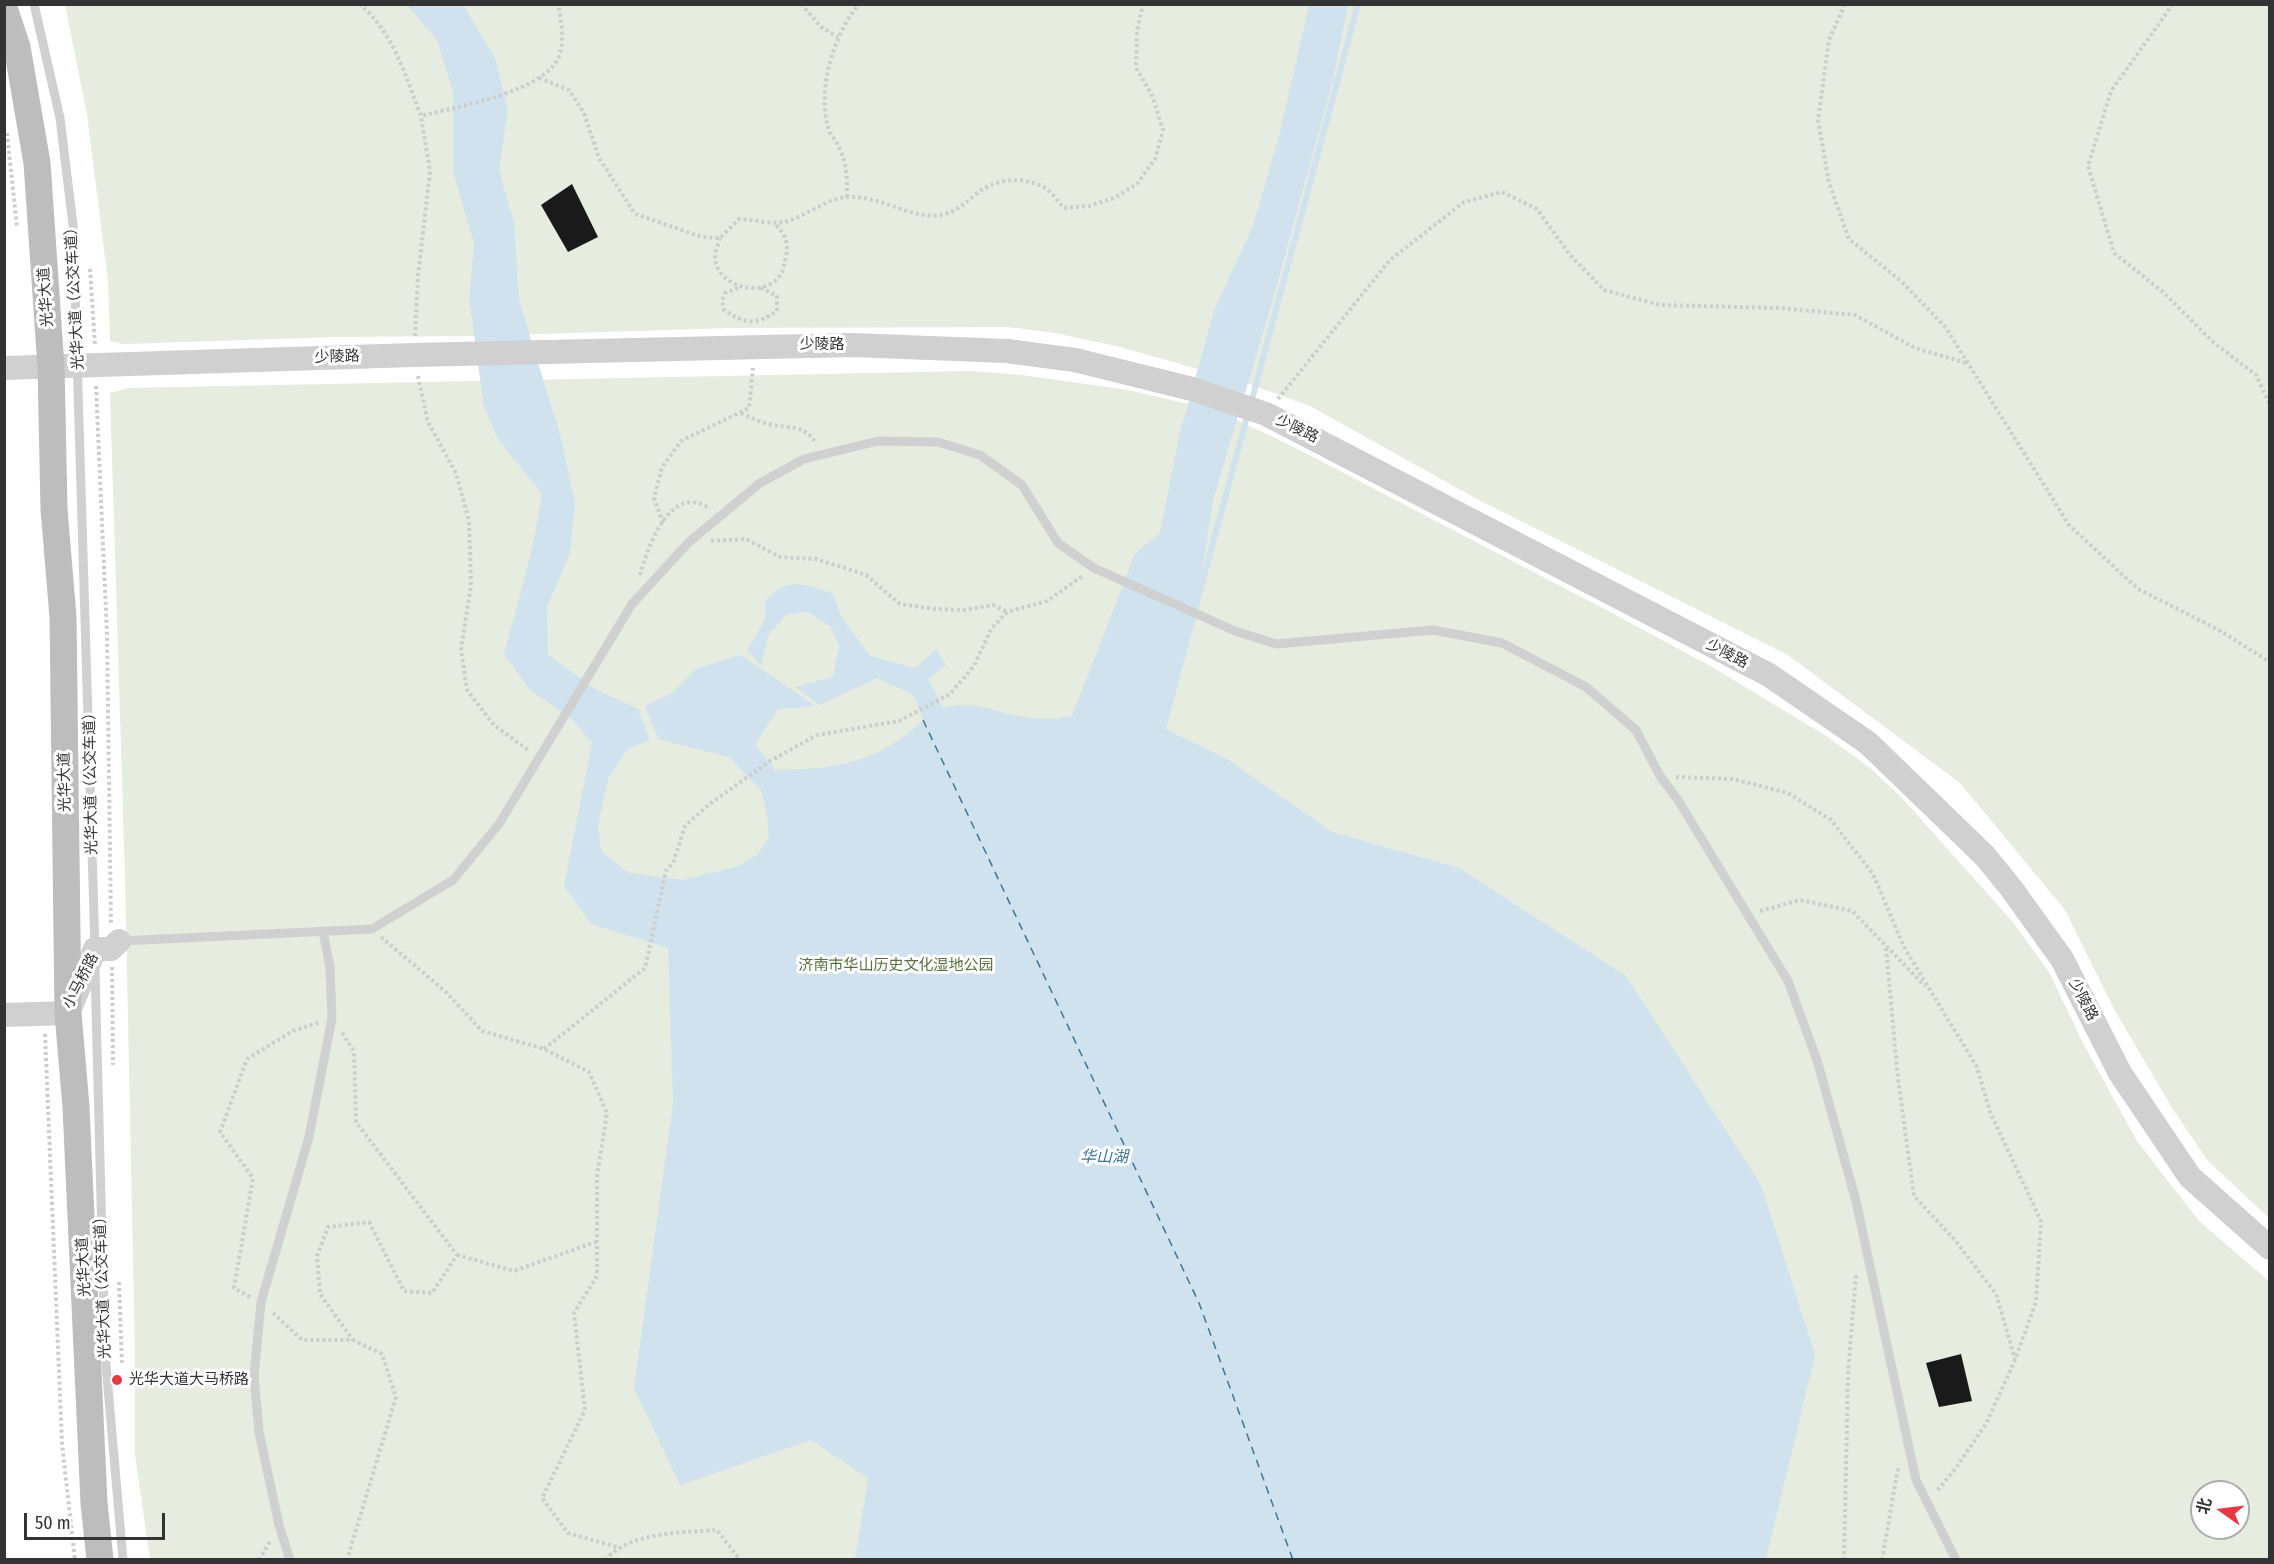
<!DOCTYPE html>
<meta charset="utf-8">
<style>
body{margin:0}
#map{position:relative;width:2274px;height:1564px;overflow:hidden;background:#fff;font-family:"Fira Sans Condensed","Noto Sans SC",sans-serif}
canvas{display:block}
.frame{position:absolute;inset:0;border:6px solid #333;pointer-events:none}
.north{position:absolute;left:2190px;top:1480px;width:60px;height:60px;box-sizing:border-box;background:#fff;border:2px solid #adadad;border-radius:50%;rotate:284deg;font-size:16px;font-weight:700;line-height:24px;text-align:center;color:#333}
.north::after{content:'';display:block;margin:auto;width:21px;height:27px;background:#e63946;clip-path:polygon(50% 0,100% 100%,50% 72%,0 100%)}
.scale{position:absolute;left:24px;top:1513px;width:141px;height:27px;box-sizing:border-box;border:3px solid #333;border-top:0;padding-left:8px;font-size:18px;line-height:21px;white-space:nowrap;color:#333;-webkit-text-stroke:4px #fff;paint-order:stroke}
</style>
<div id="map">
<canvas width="2274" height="1564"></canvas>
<div class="frame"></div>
<div class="north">北</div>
<div class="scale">50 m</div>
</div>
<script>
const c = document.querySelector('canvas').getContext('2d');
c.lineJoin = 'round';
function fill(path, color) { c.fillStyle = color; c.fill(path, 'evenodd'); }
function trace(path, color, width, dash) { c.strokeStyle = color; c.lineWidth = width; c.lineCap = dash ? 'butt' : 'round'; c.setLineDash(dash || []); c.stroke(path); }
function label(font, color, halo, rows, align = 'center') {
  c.font = font + ' "Fira Sans Condensed","Noto Sans SC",sans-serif'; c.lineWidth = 6; c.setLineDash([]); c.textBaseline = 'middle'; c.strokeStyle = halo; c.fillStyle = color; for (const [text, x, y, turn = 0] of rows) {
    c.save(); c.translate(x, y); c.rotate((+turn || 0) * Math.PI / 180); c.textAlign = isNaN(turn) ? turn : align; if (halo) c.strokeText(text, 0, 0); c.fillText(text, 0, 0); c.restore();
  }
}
const green = new Path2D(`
 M 65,5 L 2269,5 L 2269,1218 L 2208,1161 L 2174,1111 L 2115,1011 L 2065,910 L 1960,783 L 1788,655 L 1475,498 L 1310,406 L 1240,381 L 1120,347 L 1055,333 L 1008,327 L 732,328 L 477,336 L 335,337 L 124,344 L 110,341 L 108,281 L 87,114 Z
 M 970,371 L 1022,375 L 1128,390 L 1218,411 L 1292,446 L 1614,614 L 1712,667 L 1828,737 L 1870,768 L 1903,799 L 2011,920 L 2049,972 L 2083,1043 L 2137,1141 L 2200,1222 L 2269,1281 L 2269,1559 L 150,1559 L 135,1455 L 135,1354 L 125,877 L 110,393 L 128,388 ZM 2202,1492 L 2238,1492 L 2238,1528 L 2202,1528 Z`);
const water = new Path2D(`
 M 407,5 L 463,5 L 495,58 L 508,110 L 499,170 L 514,223 L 519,300 L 561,438 L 575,504 L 570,553 L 547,607 L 548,655 L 597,690 L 638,709 L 650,740 L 628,749 L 608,779 L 598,825 L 601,851 L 629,873 L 682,880 L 739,866 L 758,854 L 769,838 L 767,814 L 761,790 L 729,757 L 658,739 L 645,706 L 672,693 L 696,669 L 741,655 L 815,706 L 778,709 L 755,744 L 775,770 C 836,769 877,764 923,720 L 914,695 L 877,678 L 820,705 L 795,687 L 833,677 L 839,646 L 830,626 L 808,612 L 787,614 L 769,634 L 761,665 L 747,650 L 765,620 L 765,601 C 788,576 804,584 833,594 L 842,618 L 870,656 L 915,668 L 936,649 L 946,665 L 928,679 L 943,708 C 978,699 997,714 1030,718 C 1045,720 1058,719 1072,716 L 1135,554 L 1160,533 L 1179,436 L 1215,308 L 1253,226 L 1279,136 L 1309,5 L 1348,5 L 1333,80 L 1272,303 L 1213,500 L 1199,593 L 1163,728 L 1227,759 L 1332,832 L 1459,868 L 1626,976 L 1761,1185 L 1815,1355 L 1766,1559 L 855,1559 L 868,1478 L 811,1440 L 680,1485 L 634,1388 L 673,1103 L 668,948 L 591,924 L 564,886 L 592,743 L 571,718 L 530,690 L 504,654 L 532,550 L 542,494 L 498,439 L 484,407 L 469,299 L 474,244 L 453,172 L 453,92 L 437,40 Z`);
const stream = new Path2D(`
 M 1251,403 L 1358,4
 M 1163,728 L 1248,413`);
const ferry = new Path2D(`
 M 923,720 L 1199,1303 L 1293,1560`);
const building = new Path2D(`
 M 572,184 L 598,237 L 568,252 L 541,205 Z
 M 1961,1354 L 1972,1401 L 1939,1407 L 1926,1363 Z`);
const path = new Path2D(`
 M 359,4 C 392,29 407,79 421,116 C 455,107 546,92 559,56 C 565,40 561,20 558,4
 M 801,4 L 821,27 L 838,37
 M 1845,4 L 1829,40 L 1818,120 L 1829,183 L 1849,239 L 1902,282 L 1946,328 L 2069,525 L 2138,589 L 2217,629 L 2270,662
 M 2173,4 L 2111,91 L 2088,166 L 2114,253 L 2163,292 L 2213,342 L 2256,375 L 2270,405
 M 539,78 L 569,90 L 584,113 L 599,158 L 635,214 L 702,237 L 720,238 L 739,219 C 756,219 772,226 788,221 C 808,215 827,198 848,197 C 880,195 912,220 941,215 C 957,212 965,203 976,194 C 994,179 1024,175 1045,188 C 1052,192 1058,202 1064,208 L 1089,206 L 1114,198 L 1137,184 L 1155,159 L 1163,130 L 1152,95 L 1136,68 L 1137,31 L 1143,4
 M 7,133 L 17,227
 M 847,197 C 847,179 847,163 839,147 C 836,140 829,134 828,127 C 817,88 834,34 859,4
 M 720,238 C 719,243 715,250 715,256 C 715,285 759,299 778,278 C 784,272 784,264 786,256 C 789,242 785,234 775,224
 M 90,269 L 95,345
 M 738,288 L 725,293 L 722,301 L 724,310 C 745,324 755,326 777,311 L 777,296 L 759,287
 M 415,336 L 418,275 L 430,172 L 421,116
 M 418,376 L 428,422 L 456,473 L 469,521 L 471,585 L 461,649 L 467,690 L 494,725 L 528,750
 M 96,386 L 107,635 L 111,924
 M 1278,399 L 1390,260 L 1464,202 L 1502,192 L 1537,209 L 1570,255 L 1604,290 L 1660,305 L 1778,308 L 1855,315 L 1915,348 L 1967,363
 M 741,413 C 750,417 759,422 769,424 C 791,430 801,422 817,444
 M 663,523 L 654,498 L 662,467 L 681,441 L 749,408 L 753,368
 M 711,541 L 746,539 L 780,557 L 816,559 L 848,569 L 866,575 L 900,604 L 935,609 L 964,610 L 993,605 L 1007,612
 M 640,575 C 648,546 671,481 710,509
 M 1676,777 L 1733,779 L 1788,793 L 1831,820 L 1873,874 L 1904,947 L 1977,1067 L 1990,1112 L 2041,1221 L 2036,1302 L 2015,1360 L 1986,1424 L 1955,1469 L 1937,1491
 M 1760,911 L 1800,900 L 1852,911 L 1925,986
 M 381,937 L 446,992 L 482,1031 L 544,1049 L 589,1072 L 607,1113 L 597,1176 L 597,1276 L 574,1313 L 585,1410 L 542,1498 L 568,1533 L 617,1547
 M 1886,948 L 1898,1079 L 1914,1196 L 1955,1240 L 1996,1294 L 2015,1359
 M 112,967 L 113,1065
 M 342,1033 L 354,1051 L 356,1122 L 457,1255 L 432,1293 L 404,1291 L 369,1222 L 328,1227 L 317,1256 L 320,1294 L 353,1340
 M 45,1034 L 62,1444 L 75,1560
 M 544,1049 L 645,968 L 666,871 L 673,863 L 685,826 L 711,803 L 770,761 L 817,735 L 899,721 L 950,694 L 974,666 L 991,629 L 1007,612 L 1047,601 L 1084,575
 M 457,1255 L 514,1271 L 596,1242
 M 119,1282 L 122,1365
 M 250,1297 L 234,1288 L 253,1178 L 220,1132 L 247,1059 L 293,1031 L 320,1022
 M 273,1313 L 302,1340 L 353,1340 L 382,1354 L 396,1397 L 347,1560
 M 259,1560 L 271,1540
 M 605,1560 C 632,1531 680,1533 717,1530 L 740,1560
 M 1844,1560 L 1848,1375 L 1856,1273
 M 1882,1560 L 1898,1468`);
const service = new Path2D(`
 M 34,4 L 60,118 L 73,225 L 95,949
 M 121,941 L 372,929 L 453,880 L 499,824 L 632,604 L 689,542 L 760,483 L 804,459 L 878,441 L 938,442 L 980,455 L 1022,485 L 1058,543 L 1094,568 L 1235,631 L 1276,644 L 1433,630 L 1502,643 L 1586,687 L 1636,730 L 1660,776 L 1678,800 L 1788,981 L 1817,1060 L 1856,1201 L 1916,1480 L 1956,1560
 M 95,969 L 105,1353 L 123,1560
 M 290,1560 L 279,1525 L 259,1432 L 254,1376 L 261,1302 L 309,1137 L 332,1018 L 330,968 L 323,931`);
const tertiary = new Path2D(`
 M 4,368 L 414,355 L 853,345 L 1007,351 L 1075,360 L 1192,389 L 1266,414 L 1769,675 L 1868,743 L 1985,856 L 2011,888 L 2062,959 L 2120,1073 L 2190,1177 L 2270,1248
 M 4,1015 L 68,1013 L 95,949 L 111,949 L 119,941`);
const secondary = new Path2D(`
 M 4,8 L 17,47 L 37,163 L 51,367 L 54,509 L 63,617 L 68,1013 L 76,1107 L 94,1503 L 100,1560`);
const markers = [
 [117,1380,6,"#e63946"]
];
const streetNames = [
 ["光华大道（公交车道）",75,295,-93],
 ["光华大道",46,297,-94],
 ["少陵路",822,345],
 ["少陵路",337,357,-2],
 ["少陵路",1297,429,26],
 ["少陵路",1727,654,28],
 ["光华大道（公交车道）",91,780,-91],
 ["光华大道",65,782,-91],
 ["小马桥路",81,981,-63],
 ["少陵路",2083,1000,63],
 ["光华大道",84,1267,-93],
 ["光华大道（公交车道）",103,1284,-92]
];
const parkNames = [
 ["济南市华山历史文化湿地公园",896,966]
];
const poiNames = [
 ["光华大道大马桥路",129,1380]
];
const waterNames = [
 ["华山湖",1104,1158]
];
fill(green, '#e6ecdf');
fill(water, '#cfe2ee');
trace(stream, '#cfe2ee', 6);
trace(ferry, '#3f7597', 1.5, [8, 6]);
fill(building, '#1a1a1a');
trace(path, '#cdcdcd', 4, [3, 3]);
trace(service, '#d0d0d0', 9);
trace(tertiary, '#d0d0d0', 24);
trace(secondary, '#bdbdbd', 27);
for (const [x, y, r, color] of markers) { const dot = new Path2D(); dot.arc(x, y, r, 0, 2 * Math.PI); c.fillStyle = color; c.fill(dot); trace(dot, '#fff', 2); }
label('15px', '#333', '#fff', streetNames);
label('15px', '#56703f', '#fff', parkNames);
label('15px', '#333', '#fff', poiNames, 'left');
label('italic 16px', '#3f7597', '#fff', waterNames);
</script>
